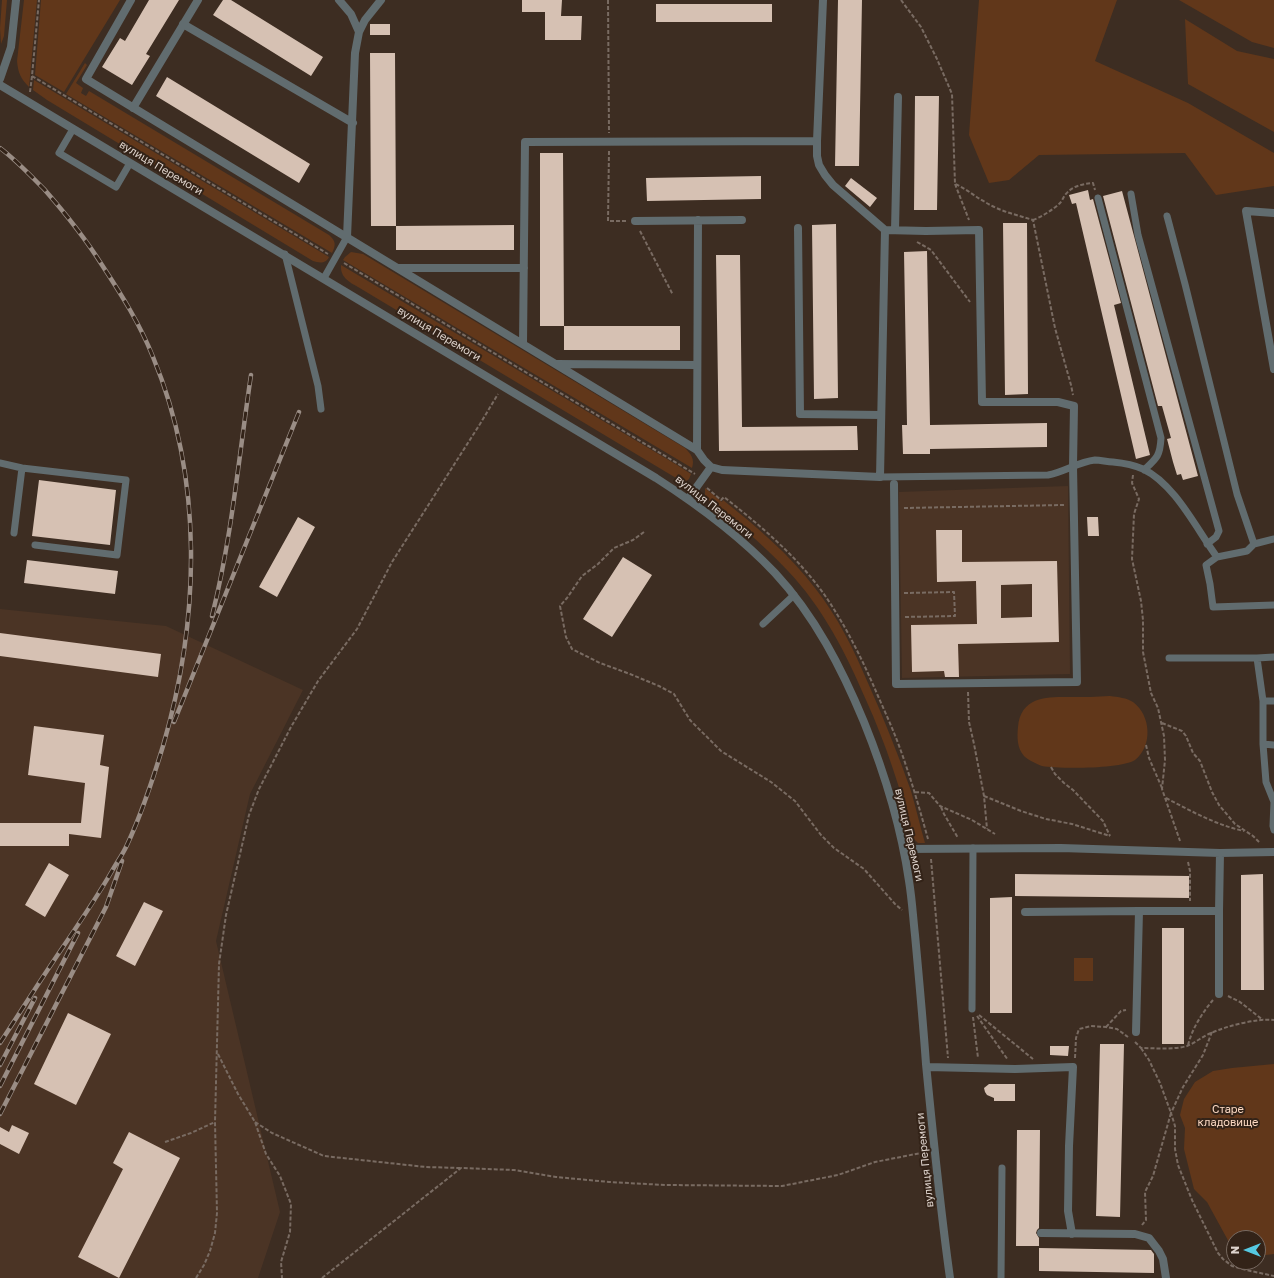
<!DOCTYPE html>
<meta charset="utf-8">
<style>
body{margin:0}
#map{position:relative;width:1274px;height:1278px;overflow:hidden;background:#3d2d22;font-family:"Golos Text",sans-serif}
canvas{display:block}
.north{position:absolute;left:1226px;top:1230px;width:40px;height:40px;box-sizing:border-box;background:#332318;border:1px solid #776960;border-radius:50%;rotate:270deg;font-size:11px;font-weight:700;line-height:16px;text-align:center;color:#ded3cc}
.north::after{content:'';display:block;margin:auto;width:14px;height:18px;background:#56c9e1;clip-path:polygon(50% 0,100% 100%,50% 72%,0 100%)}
</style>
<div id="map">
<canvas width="1274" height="1278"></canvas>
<div class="north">N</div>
</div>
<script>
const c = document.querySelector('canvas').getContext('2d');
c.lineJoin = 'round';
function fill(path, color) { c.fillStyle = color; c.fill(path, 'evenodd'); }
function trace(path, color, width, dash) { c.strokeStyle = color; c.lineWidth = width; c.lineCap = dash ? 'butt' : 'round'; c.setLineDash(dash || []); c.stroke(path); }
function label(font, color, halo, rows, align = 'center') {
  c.font = font + ' "Golos Text",sans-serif'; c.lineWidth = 4; c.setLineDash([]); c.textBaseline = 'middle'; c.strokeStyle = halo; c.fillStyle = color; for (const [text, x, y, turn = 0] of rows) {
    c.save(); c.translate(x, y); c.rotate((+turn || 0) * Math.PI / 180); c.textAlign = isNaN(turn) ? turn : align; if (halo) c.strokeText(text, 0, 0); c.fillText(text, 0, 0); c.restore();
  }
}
const built = new Path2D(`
 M 1068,486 L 1070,674 L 902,678 L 899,492 Z
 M 0,609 L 166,626 L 303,690 L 250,794 L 216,941 L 280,1212 L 258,1278 L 0,1278 Z`);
const green = new Path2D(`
 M 2,0 L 7,0 L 4,36 L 1,44 L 0,28 Z
 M 24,0 L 37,0 L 29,87 C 21,79 18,73 17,61 Z
 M 41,0 L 120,0 L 64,92 L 35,75 Z
 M 979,0 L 1117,0 L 1095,61 L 1188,103 L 1274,153 L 1274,186 L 1216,195 L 1185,153 L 1039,155 L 1009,180 L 989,183 L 969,135 Z
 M 1179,0 L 1274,0 L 1274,48 L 1252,42 Z
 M 1185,19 L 1237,51 L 1274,59 L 1274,132 L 1188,84 Z
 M 85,63 L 87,65 L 76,83 L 83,88 L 81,93 L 86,96 L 89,91 L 329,235 C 336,241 336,245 332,253 L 66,94 Z
 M 34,80 L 329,257 C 326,264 319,263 313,261 L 47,100 L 33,90 Z
 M 351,252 L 363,254 L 685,448 C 691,454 695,459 692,468 L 343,260 L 345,257 Z
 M 341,265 L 677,465 L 691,474 L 689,479 L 685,482 L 681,481 L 358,287 C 349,282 340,277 341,265 Z
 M 705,488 L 722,502 L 723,500 C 757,527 789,554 815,588 C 838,617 854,650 868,683 C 884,719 898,754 911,791 C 916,808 920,826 925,843 L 918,843 L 913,838 C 901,790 886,744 866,700 C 846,653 823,608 788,571 C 775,557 761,544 746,531 C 734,521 722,513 711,503 L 705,495 Z
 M 1110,696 C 1118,697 1127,698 1133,702 C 1151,715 1153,746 1135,760 C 1122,769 1059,769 1042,766 C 1037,764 1028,760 1024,756 C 1017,748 1017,737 1018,727 C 1021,696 1047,697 1071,697 C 1084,697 1097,697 1110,696 Z
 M 1074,958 L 1093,958 L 1093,981 L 1074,981 Z
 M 1274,1064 L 1274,1254 L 1258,1256 L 1258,1238 L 1234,1238 L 1234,1248 L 1230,1244 L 1207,1202 L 1194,1189 L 1184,1149 L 1185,1128 L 1180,1115 L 1184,1099 L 1195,1082 L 1213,1071 L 1232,1068 Z`);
const building = new Path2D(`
 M 149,0 L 179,0 L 146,54 L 150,56 L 132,85 L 102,67 L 120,38 L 125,41 Z
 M 223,0 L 231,0 L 323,57 L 311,76 L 213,15 Z
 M 522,0 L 562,0 L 561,16 L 582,16 L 581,40 L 545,40 L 545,12 L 522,12 Z
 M 838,0 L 862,0 L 859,166 L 835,166 Z
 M 656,4 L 772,4 L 772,22 L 656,22 Z
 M 370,24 L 390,24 L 390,35 L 370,35 Z
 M 370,53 L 395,53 L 396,226 L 371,226 Z
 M 167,77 L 310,164 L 299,183 L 156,96 Z
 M 915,96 L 939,96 L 937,210 L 914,210 Z
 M 540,153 L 563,153 L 564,326 L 540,326 Z
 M 761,176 L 761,199 L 647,201 L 646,178 Z
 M 851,178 L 877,198 L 870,207 L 845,186 Z
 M 1088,190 L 1090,200 L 1093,199 L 1121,303 L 1114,305 L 1150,455 L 1136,459 L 1076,203 L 1072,204 L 1069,195 Z
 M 1122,191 L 1198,476 L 1183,480 L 1181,474 L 1177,475 L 1173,462 L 1167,439 L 1171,438 L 1162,406 L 1158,406 L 1103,196 Z
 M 1003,223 L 1027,223 L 1028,394 L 1005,395 Z
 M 836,224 L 838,398 L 814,399 L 812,225 Z
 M 514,225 L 514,250 L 396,250 L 396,226 Z
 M 927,251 L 930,425 L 1047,423 L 1047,447 L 930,449 L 930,454 L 903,454 L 902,425 L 907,425 L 904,252 Z
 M 716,255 L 740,255 L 742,427 L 857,426 L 858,450 L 719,451 Z
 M 564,326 L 680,326 L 680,350 L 564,350 Z
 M 39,480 L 116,490 L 110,545 L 32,536 Z
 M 298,517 L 315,527 L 277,597 L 259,587 Z
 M 1087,517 L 1098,517 L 1099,536 L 1088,536 Z
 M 936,530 L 962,530 L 962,562 L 1057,561 L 1059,642 L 958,644 L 959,677 L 945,677 L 944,671 L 912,672 L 911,625 L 977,624 L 976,581 L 937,582 ZM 1032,584 L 1032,617 L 1001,618 L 1001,585 Z
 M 623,557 L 652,575 L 612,637 L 583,619 Z
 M 27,560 L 118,571 L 115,594 L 24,583 Z
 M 0,633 L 161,654 L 158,677 L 0,656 Z
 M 34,726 L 104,735 L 100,765 L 109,767 L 101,838 L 69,834 L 69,846 L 0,846 L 0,823 L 81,823 L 85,783 L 28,775 Z
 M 49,863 L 69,875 L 45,917 L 25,905 Z
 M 1015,874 L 1189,876 L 1189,898 L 1015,896 Z
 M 1263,874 L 1264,990 L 1241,990 L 1241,875 Z
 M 1012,897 L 1012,1013 L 990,1013 L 990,898 Z
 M 144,902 L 163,911 L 135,966 L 116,956 Z
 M 1162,928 L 1184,928 L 1184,1044 L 1162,1044 Z
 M 68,1013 L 111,1034 L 76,1105 L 34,1084 Z
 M 1100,1044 L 1124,1044 L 1120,1217 L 1096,1216 Z
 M 1050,1046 L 1069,1046 L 1068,1056 L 1050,1055 Z
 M 989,1084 L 1015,1084 L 1015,1101 L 994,1101 L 994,1098 L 987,1095 L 985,1092 L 984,1088 Z
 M 12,1125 L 29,1133 L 19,1154 L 0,1144 L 0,1127 L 9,1132 Z
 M 1017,1130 L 1040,1130 L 1039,1228 L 1037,1230 L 1036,1233 L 1039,1238 L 1039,1246 L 1016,1246 Z
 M 129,1132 L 180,1158 L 119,1278 L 78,1257 L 123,1169 L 113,1163 Z
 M 1039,1248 L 1151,1250 L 1154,1254 L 1154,1273 L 1039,1271 Z`);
const path = new Path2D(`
 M 608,0 L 609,133
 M 901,0 L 921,27 L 937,59 L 952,94 L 955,184 C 967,189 974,196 985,202 C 999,211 1017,215 1033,220 L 1055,328 L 1071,385 L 1073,395
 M 32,76 L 328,254
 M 30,92 L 32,76 L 39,0
 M 609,151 L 608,221 L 626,221
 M 955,184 L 969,220
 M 1033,220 C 1041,217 1053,210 1060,203 C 1062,201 1063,198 1065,195 C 1072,186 1082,184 1093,183 L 1095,190
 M 640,231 L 673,295
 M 917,242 L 931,250 L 970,302
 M 344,263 L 695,474
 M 1133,475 L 1132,483 L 1139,499 L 1134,514 L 1132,559 L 1141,601 L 1143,620 L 1143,652 L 1151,693 L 1158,708 L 1164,736 L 1165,760 L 1162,789 L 1180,841
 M 707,488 L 721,500 L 724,497 C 761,526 799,558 826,597 C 847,628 863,661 878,696 C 885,712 892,727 898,743 C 910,775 919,807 928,839
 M 904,508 L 1064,505
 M 644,532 L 633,540 L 614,548 L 598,564 L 582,576 L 567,598 L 560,606 L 566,637 L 572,649 L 600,663 L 630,674 L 659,686 L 674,694 L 690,720 L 721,751 L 771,782 L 795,801 L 821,835 L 834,848 L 864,869 L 895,904 L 902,910
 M 904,593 L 954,592 L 955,616 L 904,617
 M 968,692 L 969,722 L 974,744 L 984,796 L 987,829
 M 1162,723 L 1182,731 L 1186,736 L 1193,753 L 1200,761 L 1212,792 L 1219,805 L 1235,824 L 1253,836 L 1260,843
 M 1146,745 L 1149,758 L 1162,788
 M 1051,767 L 1055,774 L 1064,783 L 1073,790 L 1103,821 L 1110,836
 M 915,792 L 929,793 L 940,806 L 972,820 L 995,834
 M 984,796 L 1021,811 L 1046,819 L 1072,824 L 1110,836
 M 1166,798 C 1191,811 1216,825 1244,831
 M 941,807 L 944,814 L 958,838
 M 931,859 L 948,1058
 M 1188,862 L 1190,871 L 1190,901
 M 1228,996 L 1240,1002 L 1263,1020
 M 979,1015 L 1033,1059
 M 977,1016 L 1008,1060
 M 973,1017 L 978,1058
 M 1106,1027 L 1121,1011 L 1126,1010
 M 1212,1032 L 1203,1055 L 1183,1087 L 1171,1113 L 1175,1126 L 1175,1149 L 1178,1165 L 1192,1200 L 1218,1253 L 1223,1259 L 1232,1266 L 1246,1270 L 1274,1276
 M 1135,1042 L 1141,1048 C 1155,1048 1173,1050 1187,1046 C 1195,1043 1203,1036 1211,1033 C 1227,1026 1257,1018 1274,1020
 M 1188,1045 C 1192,1029 1202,1013 1213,1000
 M 1141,1048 L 1149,1060 L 1160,1083 L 1171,1113 L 1153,1176 L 1145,1192 L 1146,1220 L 1142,1225
 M 218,1054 L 238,1094 L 255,1122 L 266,1154 L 280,1176 L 291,1204 L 290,1232 L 281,1262 L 282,1278
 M 1075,1058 L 1076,1038 L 1079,1029 L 1091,1026 L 1106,1027 L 1117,1029 L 1128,1037
 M 255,1122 L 272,1133 L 324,1156 L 426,1167 L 460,1168
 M 165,1142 L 191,1133 L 215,1122
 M 196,1278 L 204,1265 L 210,1251 L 215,1233 L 217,1213 L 215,1122 L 219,964 L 226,915 L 249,815 L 259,789 L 291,727 L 318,681 L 357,629 L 392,562 L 480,424 L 498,394
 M 322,1278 L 461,1168 L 514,1170 L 556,1177 L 609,1182 L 665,1185 L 782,1186 L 838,1175 L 875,1162 L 926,1152`);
const service = new Path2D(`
 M 73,129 L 59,153 L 116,187 L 130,163
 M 1131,194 L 1138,235 L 1219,531 L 1216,537 L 1207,544
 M 1098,198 L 1161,438 C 1160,456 1157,458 1144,470
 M 285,254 L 318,386 L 321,409
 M 324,278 L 347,237
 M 0,463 L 22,468 L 126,480 L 117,555 L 35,545
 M 880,477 L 1048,475 C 1064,472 1078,462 1095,460 C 1101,460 1107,462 1113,462 C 1123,463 1134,465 1143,469 C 1175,484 1197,530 1217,557 L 1247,551 L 1254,544 L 1237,494 L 1185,284 L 1167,216
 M 14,533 L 22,468
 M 1254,544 L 1274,539
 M 1217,557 L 1206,565 L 1210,584 L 1213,607 L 1274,605
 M 763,624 L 794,595
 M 1169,658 L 1257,658 L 1263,701 L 1263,744 L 1266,782 L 1274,802 L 1273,826 L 1274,830
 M 1257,658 L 1274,657
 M 1263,701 L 1274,701
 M 1263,744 L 1274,745
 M 972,1009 L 973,848
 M 1001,1278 L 1002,1168`);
const minor = new Path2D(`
 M 131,0 L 86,79 L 697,450 L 704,460 L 711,467 L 722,470 L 880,477 L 885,230 L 833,185 L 825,175 L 819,165 L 817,156 L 817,141 L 823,0
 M 339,0 L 351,14 L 359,32
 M 183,24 L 353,123
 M 0,85 L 656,478 C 698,505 740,536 775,573 C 815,616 842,669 864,722 C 885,774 901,826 909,881 C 912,899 913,917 915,935 C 919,978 923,1021 926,1064 C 933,1136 940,1207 950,1278
 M 133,108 L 198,0
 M 1274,213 L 1246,211 L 1274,369
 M 635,221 L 742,220
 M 798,228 L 800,414 L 881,415
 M 885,230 L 926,231 L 979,230 L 982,402 L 1058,402 L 1074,406 L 1073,466 L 1077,682 L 896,684 L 894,484
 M 895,230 L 898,97
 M 347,237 L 355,53 L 359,32 L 365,20 L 381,0
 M 398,268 L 524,268
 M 523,344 L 525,142 L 817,141
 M 557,364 L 697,365
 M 697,450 L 698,220
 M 688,499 L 711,467
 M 904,849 L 1061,848 L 1220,853 L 1274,852
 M 1025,912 L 1139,911
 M 1219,994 L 1219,911
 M 1136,1032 L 1139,911 L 1219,911 L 1220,853
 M 927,1067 L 1015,1069 L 1073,1067 L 1069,1146 L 1068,1211 L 1072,1234
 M 1041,1233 L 1135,1234 L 1149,1238 L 1159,1251 L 1163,1259 L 1166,1278`);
const tertiary = new Path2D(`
 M 0,79 L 11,47 L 16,0`);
const rail = new Path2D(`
 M 0,148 C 16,160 30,175 44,189 C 65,213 85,238 102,265 C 121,294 140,324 153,357 C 204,480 200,619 163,746 C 153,779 142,813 127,845 C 123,854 117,862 112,871 C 97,897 80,922 63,947 C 41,979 21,1011 0,1043
 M 212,616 C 232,537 239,455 251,375
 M 174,722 L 299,412
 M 0,1065 L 35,998
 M 0,1086 L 78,933
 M 0,1114 L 106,907 L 122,861`);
const streetNames = [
 ["вулиця Перемоги",161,168,31],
 ["вулиця Перемоги",439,334,31],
 ["вулиця Перемоги",714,507,38],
 ["вулиця Перемоги",909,835,77],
 ["вулиця Перемоги",925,1160,-96]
];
const parkNames = [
 ["Старе",1228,1110],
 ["кладовище",1228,1123]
];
fill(built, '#4b3425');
fill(green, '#61371a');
fill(building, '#d6c1b3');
trace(path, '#796b62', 2, [4, 2]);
trace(service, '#616c6f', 7);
trace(minor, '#616c6f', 8);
trace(tertiary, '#616c6f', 8);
trace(rail, '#9a8d85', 4.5);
trace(rail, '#332318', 3, [9]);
label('11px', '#ded3cc', '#332318', streetNames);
label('11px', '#fcd9c3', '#332318', parkNames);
</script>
